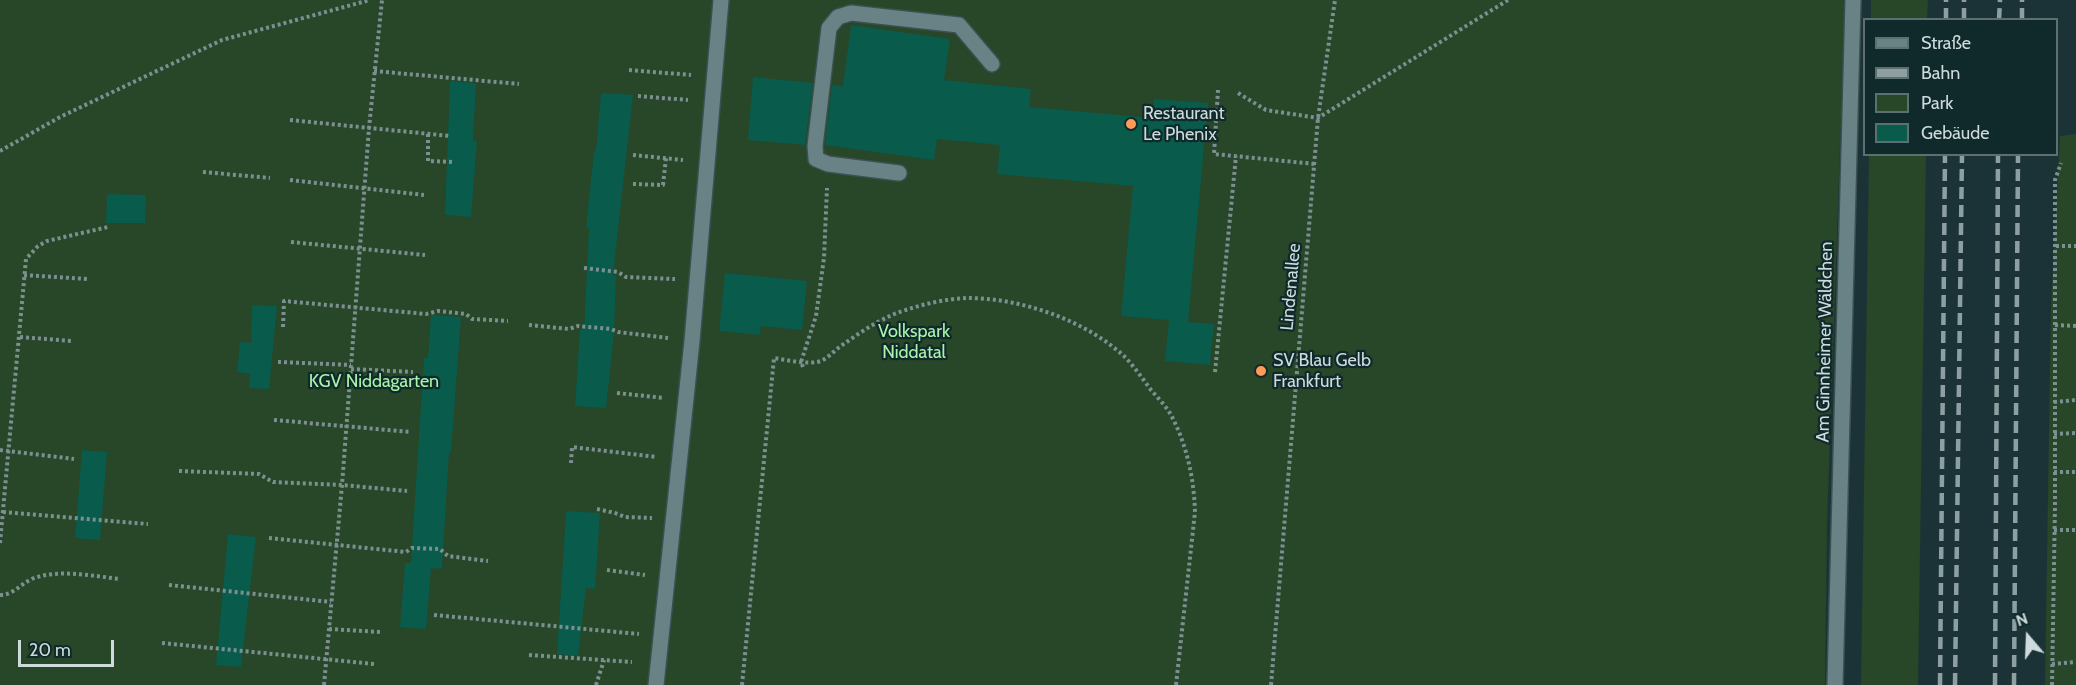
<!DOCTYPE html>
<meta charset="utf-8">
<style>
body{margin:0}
#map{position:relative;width:2076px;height:685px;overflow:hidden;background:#1b3336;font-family:Cabin,sans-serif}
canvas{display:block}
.legend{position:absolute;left:1863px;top:18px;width:195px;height:138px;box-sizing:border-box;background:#10292b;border:2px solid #5c7072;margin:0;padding:8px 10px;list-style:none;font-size:18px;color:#cddbdc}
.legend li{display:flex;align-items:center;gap:12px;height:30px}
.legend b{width:30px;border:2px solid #5c7072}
.north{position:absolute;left:1998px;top:607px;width:60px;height:60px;-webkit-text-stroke:4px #10292b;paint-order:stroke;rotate:341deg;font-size:16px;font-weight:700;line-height:24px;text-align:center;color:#cddbdc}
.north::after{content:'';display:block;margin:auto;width:21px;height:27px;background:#cddbdc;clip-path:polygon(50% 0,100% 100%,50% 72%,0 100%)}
.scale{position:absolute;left:18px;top:640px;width:96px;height:27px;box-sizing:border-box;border:3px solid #cddbdc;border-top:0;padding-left:8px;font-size:18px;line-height:21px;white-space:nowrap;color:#cddbdc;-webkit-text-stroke:4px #10292b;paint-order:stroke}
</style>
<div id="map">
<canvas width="2076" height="685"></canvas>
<ul class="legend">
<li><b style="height:8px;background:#688285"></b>Straße</li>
<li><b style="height:8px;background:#8e9fa1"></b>Bahn</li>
<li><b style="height:16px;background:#284628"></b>Park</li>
<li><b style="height:16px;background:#095b4b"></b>Gebäude</li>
</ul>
<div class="north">N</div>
<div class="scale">20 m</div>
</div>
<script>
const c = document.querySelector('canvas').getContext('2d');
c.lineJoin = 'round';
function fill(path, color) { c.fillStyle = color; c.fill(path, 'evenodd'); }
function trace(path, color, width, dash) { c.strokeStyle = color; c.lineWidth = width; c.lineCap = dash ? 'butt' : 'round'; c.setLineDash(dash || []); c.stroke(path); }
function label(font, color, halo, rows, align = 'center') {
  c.font = font + ' Cabin,sans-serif'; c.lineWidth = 4.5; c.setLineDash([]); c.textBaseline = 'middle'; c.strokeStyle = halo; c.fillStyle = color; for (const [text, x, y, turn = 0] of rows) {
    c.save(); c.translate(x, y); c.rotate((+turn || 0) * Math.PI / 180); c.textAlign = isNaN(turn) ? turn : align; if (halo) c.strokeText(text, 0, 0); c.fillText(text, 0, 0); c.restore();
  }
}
const green = new Path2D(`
 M 0,0 L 1845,0 L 1827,526 L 1825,685 L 0,685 Z
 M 1871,0 L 1928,0 L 1927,19 L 1871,19 Z
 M 2076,134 L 2076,685 L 2045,685 L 2051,305 L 2060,136 Z
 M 1869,155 L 1926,155 L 1918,685 L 1861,685 Z`);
const building = new Path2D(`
 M 851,25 L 950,39 L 944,80 L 1031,89 L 1029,107 L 1153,118 L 1154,99 L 1208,103 L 1188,322 L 1214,324 L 1210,365 L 1165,361 L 1169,320 L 1121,316 L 1133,186 L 997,174 L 1000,145 L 937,139 L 934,160 L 825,145 L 832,85 L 843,86 Z
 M 753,77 L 813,83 L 805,145 L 748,140 Z
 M 450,81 L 476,83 L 473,141 L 477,141 L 471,217 L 445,215 Z
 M 601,93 L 633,95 L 613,275 L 616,276 L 614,333 L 606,408 L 575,406 L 580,330 L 584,330 L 589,228 L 586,227 L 594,151 L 596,151 Z
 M 107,194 L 146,195 L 145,223 L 106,223 Z
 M 725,273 L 807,281 L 802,330 L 761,326 L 760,335 L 719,331 Z
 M 252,305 L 277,306 L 269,389 L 249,388 L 250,374 L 237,372 L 240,342 L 251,343 Z
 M 431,315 L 461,317 L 451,452 L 449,452 L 442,569 L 431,568 L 426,629 L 400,627 L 405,563 L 411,563 L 424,358 L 428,358 Z
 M 82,450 L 107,452 L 100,540 L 75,538 Z
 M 566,511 L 600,513 L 595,589 L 586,588 L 578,656 L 557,654 Z
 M 228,534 L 256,537 L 241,667 L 216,665 Z`);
const path = new Path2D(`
 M 629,70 L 691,75
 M 374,71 L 519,84
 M 1218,90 L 1214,154 L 1315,164
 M 1238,93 L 1266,110 L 1318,118 L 1508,0
 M 638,96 L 688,100
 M 290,120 L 450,136
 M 428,134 L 428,161 L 453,162
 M 0,151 L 60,117 L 222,40 L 370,0
 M 633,155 L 683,160
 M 203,172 L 270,178
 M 290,180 L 424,195
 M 633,184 L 663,185 L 666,158
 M 291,242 L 425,255
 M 2056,246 L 2076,246
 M 584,268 L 618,272 L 626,277 L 675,279
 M 24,275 L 87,279
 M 529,325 L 569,329 L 578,326 L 611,329 L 618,332 L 668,338
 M 2055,325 L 2076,326
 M 283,327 L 284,301 L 426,314 L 438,311 L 466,314 L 472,319 L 508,321
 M 20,337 L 72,341
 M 278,362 L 351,365
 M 803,367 L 801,362 L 816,316 L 824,258 L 827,188
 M 351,369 L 413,372
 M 1215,372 L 1236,156
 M 617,393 L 664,398
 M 2054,402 L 2076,400
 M 274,420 L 411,432
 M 2054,434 L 2076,433
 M 0,450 L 74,459
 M 571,463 L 572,447 L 657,457
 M 179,471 L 259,474 L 273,482 L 342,485 L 407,491
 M 2054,472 L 2076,472
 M 597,509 L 615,513 L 625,517 L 652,518
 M 3,512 L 148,524
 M 2054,530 L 2076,530
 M 269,538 L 406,552 L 412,548 L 440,549 L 448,556 L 488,561
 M 0,543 L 26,259 L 38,246 L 47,241 L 108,227
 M 607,570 L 645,575
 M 169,585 L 331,602
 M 0,595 C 14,595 21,583 34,578 C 61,569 92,576 120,579
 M 434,615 L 639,634
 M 329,629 L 380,632
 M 162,643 L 374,664
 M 529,655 L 632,662
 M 2052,664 L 2076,662
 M 324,685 L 342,485 L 369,128 L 382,0
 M 596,685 L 604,660
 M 742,685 L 774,358 C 787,360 812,366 823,360 C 830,356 835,350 841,346 C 862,331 884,316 909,309 C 927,303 948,299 967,298 C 1021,298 1086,320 1126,358 C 1135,368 1143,379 1151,390 C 1158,398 1166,406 1171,415 C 1187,445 1194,479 1195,512 L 1176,685
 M 1271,685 L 1318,118 L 1335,0
 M 2052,685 L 2055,505 L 2055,180 L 2061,163`);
const minor = new Path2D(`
 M 899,173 L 828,164 L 816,159 L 815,146 L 829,28 L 838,17 L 851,13 L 959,25 L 992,64
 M 656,685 L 692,341 L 721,0
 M 1835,685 L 1853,0`);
const rail = new Path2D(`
 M 1946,20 L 1946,0
 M 1964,20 L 1964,0
 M 1999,20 L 2000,0
 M 2022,20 L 2022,0
 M 1940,685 L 1945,154
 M 1955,685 L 1962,154
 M 1995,685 L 1998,154
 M 2014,685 L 2018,154`);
const markers = [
 [1131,124,6,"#fe9b58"],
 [1261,371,6,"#fe9b58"]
];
const poiNames = [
 ["Restaurant",1143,114],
 ["Le Phenix",1143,135],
 ["SV Blau Gelb",1273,361],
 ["Frankfurt",1273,382]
];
const streetNames = [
 ["Lindenallee",1291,287,-85],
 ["Am Ginnheimer Wäldchen",1825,342,-89]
];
const parkNames = [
 ["Volkspark",914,332],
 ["Niddatal",914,353],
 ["KGV Niddagarten",374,382]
];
fill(green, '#284628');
fill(building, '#095b4b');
trace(minor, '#3c5052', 18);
trace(path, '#7c8f91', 4, [3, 3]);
trace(minor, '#688285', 15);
trace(rail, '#8e9fa1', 4.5, [12, 6]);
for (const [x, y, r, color] of markers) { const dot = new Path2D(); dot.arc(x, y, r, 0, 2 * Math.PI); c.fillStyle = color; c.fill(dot); trace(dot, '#10292b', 2); }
label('18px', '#cddbdc', '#10292b', poiNames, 'left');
label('18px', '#cddbdc', '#10292b', streetNames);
label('18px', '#a9f4a9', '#10292b', parkNames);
</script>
